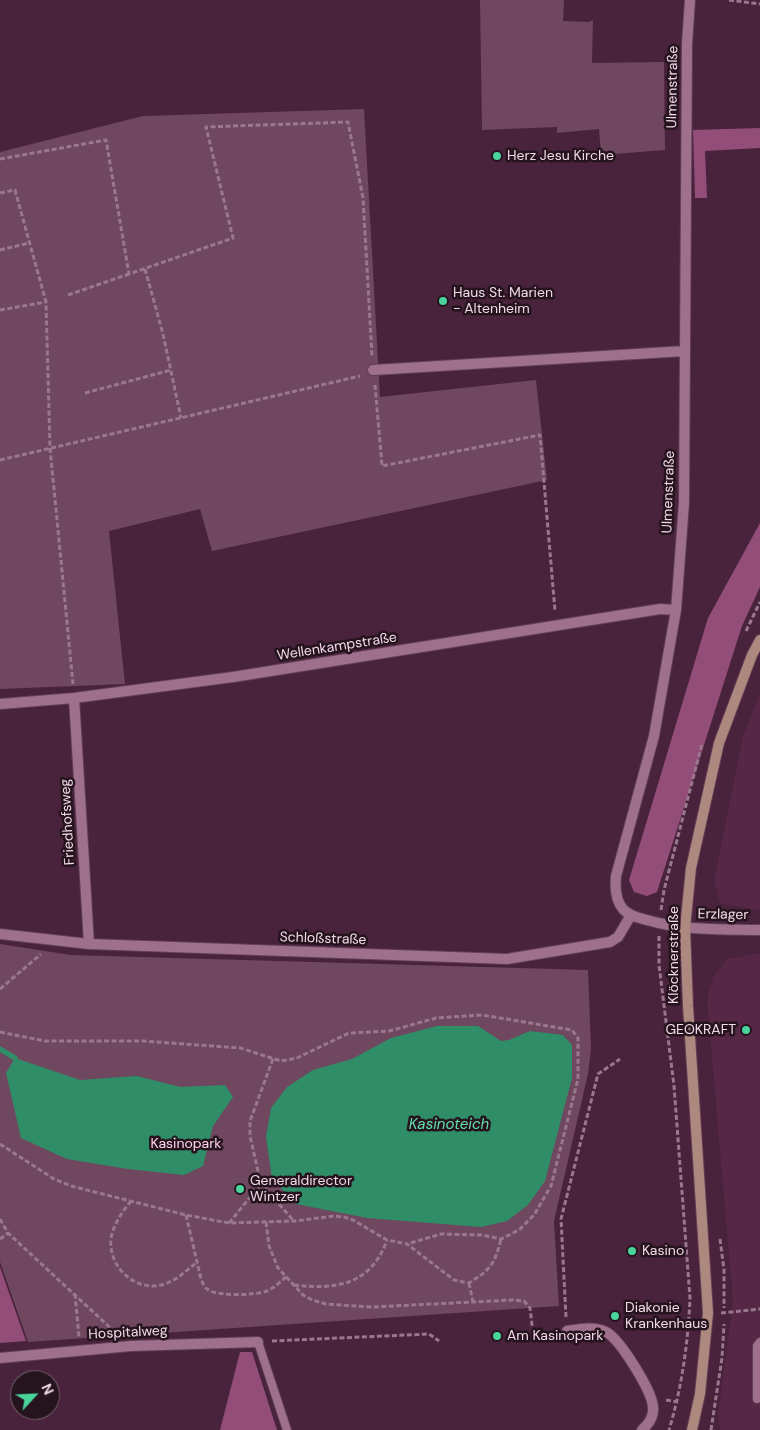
<!DOCTYPE html>
<meta charset="utf-8">
<style>
body{margin:0}
#map{position:relative;width:760px;height:1430px;overflow:hidden;background:#49223b;font-family:"DM Sans",sans-serif}
canvas{display:block}
.north{position:absolute;left:10px;top:1370px;width:50px;height:50px;box-sizing:border-box;background:#25131e;border:1px solid #77626f;border-radius:50%;rotate:65deg;font-size:14px;font-weight:700;line-height:20px;text-align:center;color:#f3d9e8}
.north::after{content:'';display:block;margin:auto;width:18px;height:22px;background:#49d49c;clip-path:polygon(50% 0,100% 100%,50% 72%,0 100%)}
</style>
<div id="map">
<canvas width="760" height="1430"></canvas>
<div class="north">N</div>
</div>
<script>
const c = document.querySelector('canvas').getContext('2d');
c.lineJoin = 'round';
function fill(path, color) { c.fillStyle = color; c.fill(path, 'evenodd'); }
function trace(path, color, width, dash) { c.strokeStyle = color; c.lineWidth = width; c.lineCap = dash ? 'butt' : 'round'; c.setLineDash(dash || []); c.stroke(path); }
function label(font, color, halo, rows, align = 'center') {
  c.font = font + ' "DM Sans",sans-serif'; c.lineWidth = 5; c.setLineDash([]); c.textBaseline = 'middle'; c.strokeStyle = halo; c.fillStyle = color; for (const [text, x, y, turn = 0] of rows) {
    c.save(); c.translate(x, y); c.rotate((+turn || 0) * Math.PI / 180); c.textAlign = isNaN(turn) ? turn : align; if (halo) c.strokeText(text, 0, 0); c.fillText(text, 0, 0); c.restore();
  }
}
const built = new Path2D(`
 M 760,692 L 760,911 L 720,903 L 714,881 L 743,736 Z
 M 760,953 L 760,1430 L 720,1430 L 718,1414 L 733,1302 L 707,999 L 713,977 L 727,959 Z`);
const green = new Path2D(`
 M 480,0 L 564,0 L 563,21 L 589,22 L 593,20 L 592,63 L 664,62 L 665,150 L 601,155 L 599,129 L 557,133 L 557,127 L 482,130 Z
 M 364,109 L 380,397 L 536,380 L 547,480 L 212,551 L 200,509 L 109,531 L 125,684 L 0,689 L 0,152 L 143,116 Z
 M 0,944 L 71,955 L 588,970 L 591,1049 L 588,1074 L 554,1221 L 559,1306 L 28,1342 L 0,1262 Z`);
const forest = new Path2D(`
 M 760,128 L 760,148 L 705,151 L 707,198 L 695,198 L 693,130 Z
 M 760,523 L 760,587 L 742,626 L 657,892 L 647,896 L 634,892 L 629,880 L 708,618 Z
 M 0,1267 L 26,1341 L 0,1343 Z
 M 240,1352 L 252,1352 L 277,1430 L 220,1430 Z`);
const water = new Path2D(`
 M 437,1026 L 478,1026 L 501,1041 L 509,1040 L 530,1031 L 563,1035 L 572,1045 L 572,1078 L 545,1181 L 528,1205 L 507,1221 L 481,1227 L 367,1218 L 296,1204 L 272,1179 L 266,1137 L 271,1108 L 287,1087 L 313,1070 L 352,1059 L 391,1038 Z
 M 15,1058 L 80,1080 L 137,1076 L 180,1087 L 225,1085 L 233,1097 L 213,1126 L 203,1166 L 184,1175 L 128,1169 L 67,1159 L 21,1138 L 6,1073 Z`);
const stream = new Path2D(`
 M 0,1049 L 15,1058`);
const path = new Path2D(`
 M 729,0 L 760,4
 M 0,159 L 106,140 L 129,274 L 233,238 L 206,127 L 348,122 L 363,198 L 372,356
 M 0,193 L 15,190 L 46,302 L 50,448 L 73,684
 M 0,250 L 29,243
 M 145,269 L 163,334 L 181,418
 M 68,295 L 129,274
 M 0,310 L 46,302
 M 375,385 L 382,466 L 540,435 L 555,611
 M 85,393 L 171,370
 M 0,460 L 360,376
 M 746,631 L 760,602
 M 661,910 L 664,890 L 702,744
 M 659,936 L 659,965 L 674,1086 L 690,1298 C 688,1343 682,1387 669,1430
 M 0,989 L 41,954
 M 0,1032 L 45,1041 L 143,1041 L 240,1048 L 281,1061 L 297,1058 L 349,1033 L 389,1031 L 436,1018 L 482,1015 L 572,1030 L 578,1038 L 578,1079 L 551,1186 L 534,1215 L 519,1230 L 501,1239 L 482,1235 L 441,1234 L 407,1244
 M 273,1059 L 250,1121 L 250,1136 L 261,1184 L 294,1221
 M 0,1144 L 54,1179 L 71,1186 L 186,1215 L 229,1223 L 295,1221 L 334,1216 L 344,1217 L 353,1220 L 387,1240 L 407,1244 L 454,1280 L 469,1283 C 490,1270 495,1264 501,1239
 M 131,1201 C 122,1212 113,1225 111,1239 C 108,1266 134,1291 161,1285 C 175,1282 186,1271 197,1262
 M 186,1215 L 201,1279 C 203,1283 204,1287 207,1289 C 217,1297 255,1295 267,1291 C 274,1288 280,1282 286,1277
 M 0,1219 L 8,1233 L 117,1334
 M 266,1222 L 269,1246 L 278,1268 L 303,1295 L 312,1300 L 326,1304 L 372,1307 L 513,1300 L 524,1301 L 530,1308 L 533,1333
 M 229,1223 L 261,1184
 M 0,1239 L 8,1233
 M 720,1239 L 724,1270 L 724,1308
 M 469,1283 L 473,1302
 M 294,1285 C 336,1290 371,1285 387,1240
 M 75,1294 L 79,1337
 M 721,1313 L 760,1309
 M 566,1317 L 561,1219 L 598,1074 L 620,1059
 M 272,1341 L 429,1334 L 439,1341
 M 666,1400 L 678,1402
 M 711,1430 L 722,1358 L 724,1324`);
const service = new Path2D(`
 M 258,1342 L 287,1430
 M 757,1399 L 757,1346 L 760,1342`);
const minor = new Path2D(`
 M 690,0 L 687,44 L 684,503 L 676,610 L 654,736 L 616,876 C 615,887 615,900 623,909 C 629,916 639,918 647,920 C 684,931 722,929 760,930
 M 373,370 L 685,351
 M 74,698 L 89,944
 M 0,704 L 74,698 L 233,677 L 660,609 L 676,610
 M 0,934 L 89,944 L 507,959 L 610,942 L 618,937 L 631,915
 M 567,1331 C 580,1329 594,1326 606,1332 C 620,1339 652,1391 653,1407 C 654,1417 649,1424 642,1430
 M 0,1358 L 131,1346 L 258,1342`);
const secondary = new Path2D(`
 M 692,1430 L 700,1394 L 708,1313 L 688,1006 L 685,928 L 691,868 L 719,743 L 752,655 L 760,640`);
const markers = [
 [497,156,5,"#49d49c"],
 [443,301,5,"#49d49c"],
 [746,1030,5,"#49d49c"],
 [240,1189,5,"#49d49c"],
 [632,1251,5,"#49d49c"],
 [615,1316,5,"#49d49c"],
 [497,1336,5,"#49d49c"]
];
const streetNames = [
 ["Ulmenstraße",673,87,-89],
 ["Ulmenstraße",669,492,-88],
 ["Wellenkampstraße",337,647,-9],
 ["Friedhofsweg",68,822,-93],
 ["Erzlager",723,915,1],
 ["Schloßstraße",323,939,2],
 ["Klöcknerstraße",674,955,-90],
 ["Hospitalweg",128,1333,-3]
];
const poiNames = [
 ["Herz Jesu Kirche",507,156],
 ["Haus St. Marien",453,293],
 ["- Altenheim",453,309],
 ["GEOKRAFT",736,1030,"right"],
 ["Generaldirector",250,1181],
 ["Wintzer",250,1197],
 ["Kasino",642,1251],
 ["Diakonie",625,1308],
 ["Krankenhaus",625,1324],
 ["Am Kasinopark",507,1336]
];
const parkNames = [
 ["Kasinopark",186,1144]
];
const waterNames = [
 ["Kasinoteich",449,1125]
];
fill(built, '#562845');
fill(green, '#6f475f');
fill(forest, '#924e79');
fill(water, '#2f8e68');
trace(stream, '#2f8e68', 5.5);
trace(service, '#613f55', 10);
trace(minor, '#613f55', 12);
trace(secondary, '#613f55', 12);
trace(path, '#99788d', 3, [5, 2.5]);
trace(service, '#9e708b', 8);
trace(minor, '#9e708b', 10);
trace(secondary, '#ac887e', 10);
for (const [x, y, r, color] of markers) { const dot = new Path2D(); dot.arc(x, y, r, 0, 2 * Math.PI); c.fillStyle = color; c.fill(dot); trace(dot, '#25131e', 2); }
label('14px', '#f3d9e8', '#25131e', streetNames);
label('14px', '#f3d9e8', '#25131e', poiNames, 'left');
label('14px', '#fcd3ea', '#25131e', parkNames);
label('italic 15px', '#62e0aa', '#25131e', waterNames);
</script>
